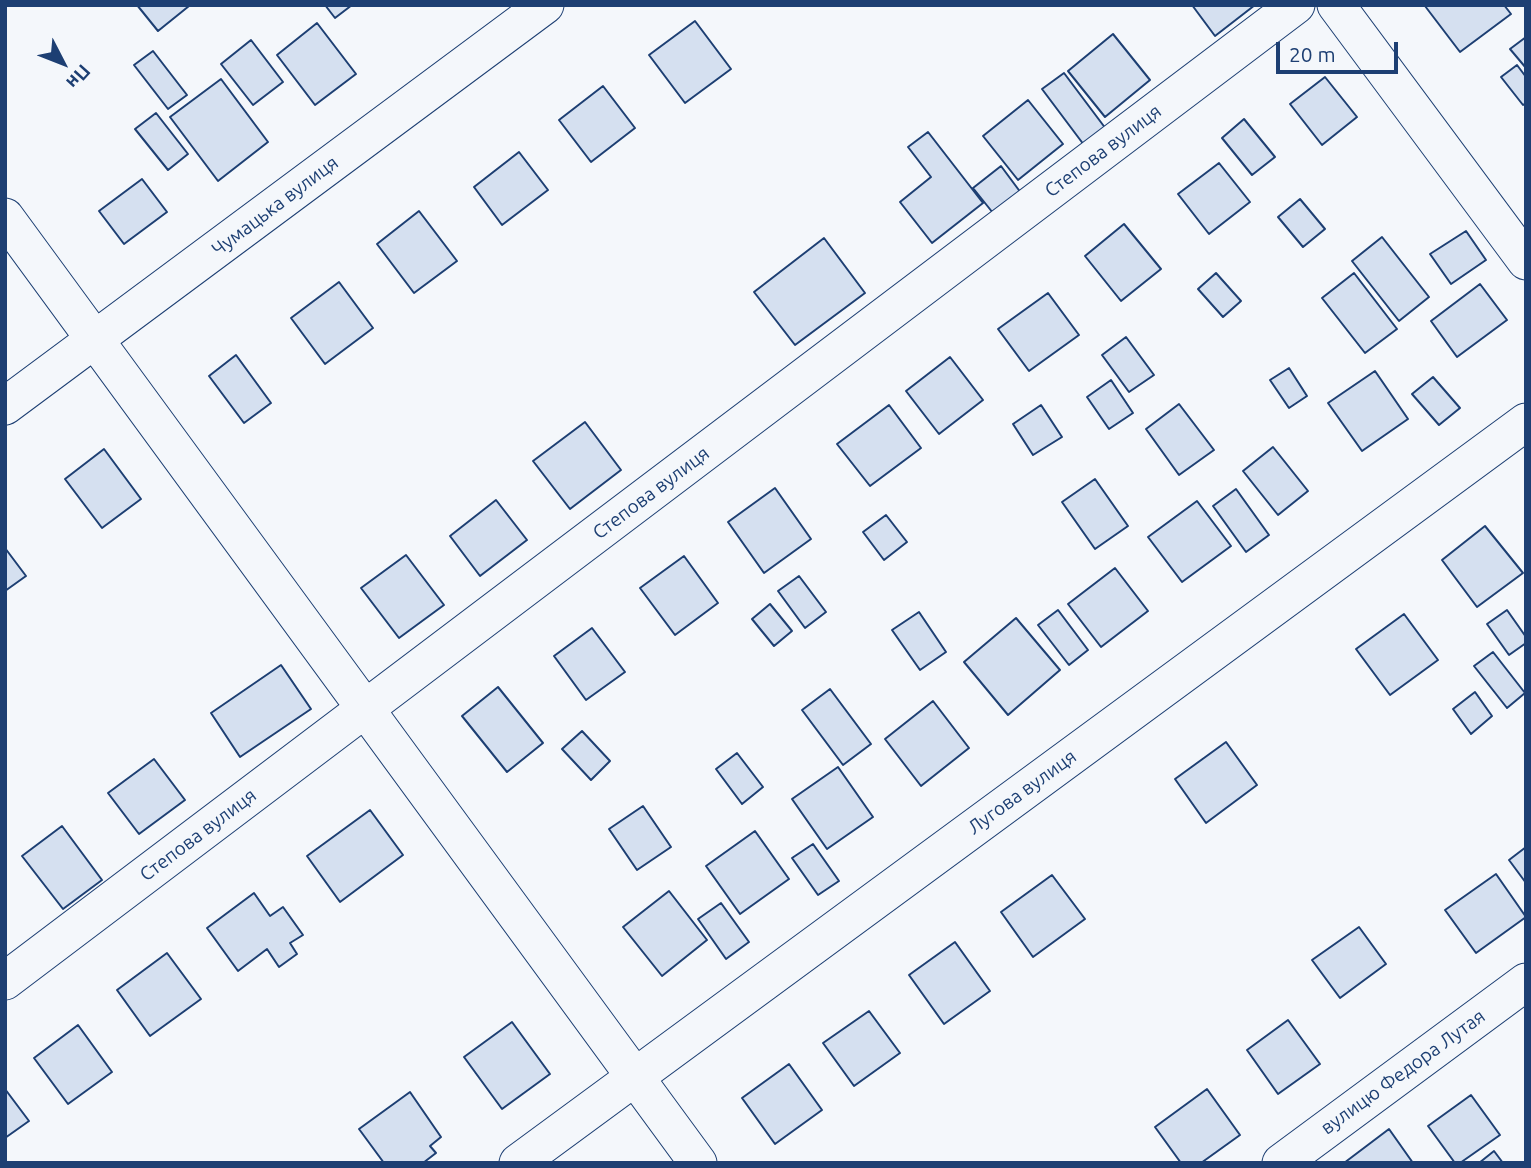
<!DOCTYPE html>
<meta charset="utf-8">
<style>
body{margin:0}
#map{position:relative;width:1531px;height:1168px;overflow:hidden;background:#f4f7fb;font-family:Ubuntu,sans-serif}
canvas{display:block}
.frame{position:absolute;inset:0;border:7px solid #1d3f73;pointer-events:none}
.north{position:absolute;left:28px;top:28px;width:70px;height:70px;-webkit-text-stroke:5px #f4f7fb;paint-order:stroke;rotate:132deg;font-size:19px;font-weight:700;line-height:28px;text-align:center;color:#1d3f73}
.north::after{content:'';display:block;margin:auto;width:24px;height:32px;background:#1d3f73;clip-path:polygon(50% 0,100% 100%,50% 72%,0 100%)}
.scale{position:absolute;left:1276px;top:42px;width:122px;height:32px;box-sizing:border-box;border:4px solid #1d3f73;border-top:0;padding-left:9px;font-size:21px;line-height:24px;white-space:nowrap;color:#1d3f73;-webkit-text-stroke:5px #f4f7fb;paint-order:stroke}
</style>
<div id="map">
<canvas width="1531" height="1168"></canvas>
<div class="frame"></div>
<div class="north">Пн</div>
<div class="scale">20 m</div>
</div>
<script>
const c = document.querySelector('canvas').getContext('2d');
c.lineJoin = 'round';
function fill(path, color) { c.fillStyle = color; c.fill(path, 'evenodd'); }
function trace(path, color, width, dash) { c.strokeStyle = color; c.lineWidth = width; c.lineCap = dash ? 'butt' : 'round'; c.setLineDash(dash || []); c.stroke(path); }
function label(font, color, halo, rows, align = 'center') {
  c.font = font + ' Ubuntu,sans-serif'; c.lineWidth = 5; c.setLineDash([]); c.textBaseline = 'middle'; c.strokeStyle = halo; c.fillStyle = color; for (const [text, x, y, turn = 0] of rows) {
    c.save(); c.translate(x, y); c.rotate((+turn || 0) * Math.PI / 180); c.textAlign = isNaN(turn) ? turn : align; if (halo) c.strokeText(text, 0, 0); c.fillText(text, 0, 0); c.restore();
  }
}
const building = new Path2D(`
 M 137,5 L 188,5 L 189,6 L 158,31 Z
 M 325,5 L 352,5 L 335,18 Z
 M 1192,5 L 1255,5 L 1215,36 Z
 M 1504,5 L 1511,14 L 1460,52 L 1425,6 Z
 M 695,21 L 731,69 L 685,103 L 649,55 Z
 M 317,23 L 356,74 L 315,105 L 277,55 Z
 M 1113,34 L 1150,80 L 1105,117 L 1068,71 Z
 M 1526,37 L 1526,68 L 1510,49 Z
 M 251,40 L 283,82 L 253,105 L 221,64 Z
 M 153,51 L 187,95 L 168,109 L 134,65 Z
 M 1517,65 L 1526,77 L 1526,103 L 1523,105 L 1501,77 Z
 M 1064,73 L 1112,137 L 1090,153 L 1042,89 Z
 M 1325,77 L 1357,117 L 1322,145 L 1290,104 Z
 M 221,79 L 268,142 L 218,181 L 170,117 Z
 M 603,86 L 635,128 L 591,162 L 559,120 Z
 M 1028,100 L 1063,144 L 1018,180 L 983,136 Z
 M 156,113 L 188,154 L 168,170 L 135,129 Z
 M 1244,119 L 1275,157 L 1252,175 L 1222,138 Z
 M 928,132 L 983,203 L 932,243 L 900,202 L 931,177 L 908,147 Z
 M 519,152 L 548,190 L 502,225 L 474,187 Z
 M 1219,163 L 1250,202 L 1209,234 L 1178,194 Z
 M 1001,166 L 1024,197 L 997,218 L 973,188 Z
 M 142,179 L 167,212 L 124,244 L 99,211 Z
 M 1300,199 L 1325,229 L 1303,247 L 1278,217 Z
 M 419,211 L 457,261 L 414,293 L 377,244 Z
 M 1124,224 L 1161,269 L 1121,301 L 1085,256 Z
 M 1466,231 L 1486,260 L 1451,284 L 1430,254 Z
 M 1382,237 L 1429,297 L 1399,321 L 1352,261 Z
 M 824,238 L 865,293 L 795,345 L 754,292 Z
 M 1216,273 L 1241,301 L 1223,317 L 1198,289 Z
 M 1354,273 L 1397,329 L 1365,353 L 1322,298 Z
 M 339,282 L 373,328 L 325,364 L 291,318 Z
 M 1480,284 L 1507,320 L 1457,357 L 1431,321 Z
 M 1048,293 L 1079,335 L 1029,371 L 998,329 Z
 M 1126,337 L 1154,375 L 1129,392 L 1102,355 Z
 M 236,355 L 271,403 L 244,423 L 209,376 Z
 M 950,357 L 983,400 L 939,434 L 906,391 Z
 M 1289,368 L 1307,396 L 1289,408 L 1270,380 Z
 M 1375,371 L 1408,419 L 1362,451 L 1328,403 Z
 M 1433,377 L 1460,408 L 1439,425 L 1412,394 Z
 M 1111,380 L 1133,413 L 1109,429 L 1087,397 Z
 M 1179,404 L 1214,450 L 1179,475 L 1146,429 Z
 M 889,405 L 921,448 L 870,486 L 837,444 Z
 M 1041,405 L 1062,437 L 1033,455 L 1013,424 Z
 M 585,422 L 621,470 L 570,509 L 533,461 Z
 M 1273,447 L 1308,491 L 1278,515 L 1243,471 Z
 M 104,449 L 141,499 L 102,528 L 65,479 Z
 M 1095,479 L 1128,526 L 1095,549 L 1062,502 Z
 M 775,488 L 811,539 L 764,573 L 728,522 Z
 M 1236,489 L 1269,535 L 1246,552 L 1213,506 Z
 M 496,500 L 527,540 L 480,576 L 450,536 Z
 M 1197,501 L 1231,546 L 1182,582 L 1148,537 Z
 M 886,515 L 907,542 L 884,560 L 863,532 Z
 M 1485,526 L 1523,573 L 1477,607 L 1442,560 Z
 M 5,548 L 26,576 L 5,591 Z
 M 406,555 L 444,605 L 399,638 L 361,588 Z
 M 684,556 L 718,603 L 675,635 L 640,588 Z
 M 1115,568 L 1148,611 L 1101,647 L 1068,604 Z
 M 799,576 L 826,612 L 805,628 L 778,591 Z
 M 770,604 L 792,631 L 774,646 L 752,619 Z
 M 1058,610 L 1088,650 L 1069,665 L 1038,625 Z
 M 1507,610 L 1526,637 L 1526,643 L 1509,655 L 1487,624 Z
 M 919,612 L 946,652 L 920,670 L 892,630 Z
 M 1404,614 L 1438,660 L 1390,695 L 1356,649 Z
 M 1016,618 L 1060,670 L 1008,715 L 964,662 Z
 M 592,628 L 625,672 L 586,700 L 554,656 Z
 M 1493,652 L 1525,693 L 1507,708 L 1474,666 Z
 M 281,665 L 311,709 L 240,757 L 211,713 Z
 M 498,687 L 543,743 L 507,772 L 462,716 Z
 M 830,689 L 871,744 L 843,765 L 802,710 Z
 M 1475,692 L 1492,716 L 1471,734 L 1453,709 Z
 M 933,701 L 969,748 L 921,786 L 885,739 Z
 M 582,731 L 610,761 L 591,780 L 562,749 Z
 M 1226,742 L 1257,785 L 1206,823 L 1175,779 Z
 M 737,753 L 763,787 L 742,804 L 716,769 Z
 M 154,759 L 185,800 L 139,834 L 108,793 Z
 M 838,767 L 873,817 L 827,849 L 792,799 Z
 M 643,806 L 671,847 L 637,870 L 609,829 Z
 M 370,810 L 403,855 L 340,902 L 307,856 Z
 M 62,826 L 102,880 L 63,909 L 22,856 Z
 M 755,831 L 789,879 L 740,914 L 706,866 Z
 M 813,844 L 839,881 L 818,895 L 792,858 Z
 M 1526,847 L 1526,883 L 1509,860 Z
 M 1496,874 L 1526,917 L 1476,953 L 1445,910 Z
 M 1052,875 L 1085,919 L 1033,957 L 1001,912 Z
 M 669,891 L 707,940 L 662,976 L 623,927 Z
 M 254,893 L 270,916 L 283,907 L 303,935 L 290,943 L 297,954 L 279,967 L 267,949 L 238,971 L 207,928 Z
 M 721,903 L 749,942 L 726,959 L 698,919 Z
 M 1359,927 L 1386,964 L 1340,998 L 1312,960 Z
 M 955,942 L 990,991 L 944,1024 L 909,975 Z
 M 167,953 L 201,999 L 150,1036 L 117,990 Z
 M 869,1011 L 900,1053 L 854,1086 L 823,1043 Z
 M 1288,1020 L 1320,1064 L 1278,1094 L 1247,1050 Z
 M 512,1022 L 550,1074 L 502,1109 L 464,1057 Z
 M 78,1025 L 112,1072 L 68,1104 L 34,1058 Z
 M 789,1064 L 822,1110 L 775,1144 L 742,1098 Z
 M 5,1089 L 29,1121 L 5,1138 Z
 M 1207,1089 L 1240,1135 L 1201,1163 L 1181,1163 L 1155,1127 Z
 M 410,1092 L 441,1137 L 430,1146 L 436,1153 L 423,1163 L 384,1163 L 359,1129 Z
 M 1471,1095 L 1500,1135 L 1460,1163 L 1455,1163 L 1428,1126 Z
 M 1389,1129 L 1413,1163 L 1344,1163 Z
 M 1494,1151 L 1503,1163 L 1479,1163 Z`);
const minor = new Path2D(`
 M 1336,5 L 1526,261
 M 5,217 L 698,1163
 M 5,406 L 545,5
 M 5,981 L 1296,5
 M 518,1163 L 1526,422
 M 1281,1163 L 1526,982`);
const streetNames = [
 ["Степова вулиця",1103,151,-37],
 ["Чумацька вулиця",275,206,-37],
 ["Степова вулиця",651,493,-37],
 ["Лугова вулиця",1022,792,-36],
 ["Степова вулиця",198,835,-37],
 ["вулицю Федора Лутая",1403,1072,-36]
];
fill(building, '#d5e0f0');
trace(building, '#1d3f73', 2);
trace(minor, '#1d3f73', 39);
trace(minor, '#f4f7fb', 37);
label('19px', '#1d3f73', '#f4f7fb', streetNames);
</script>
